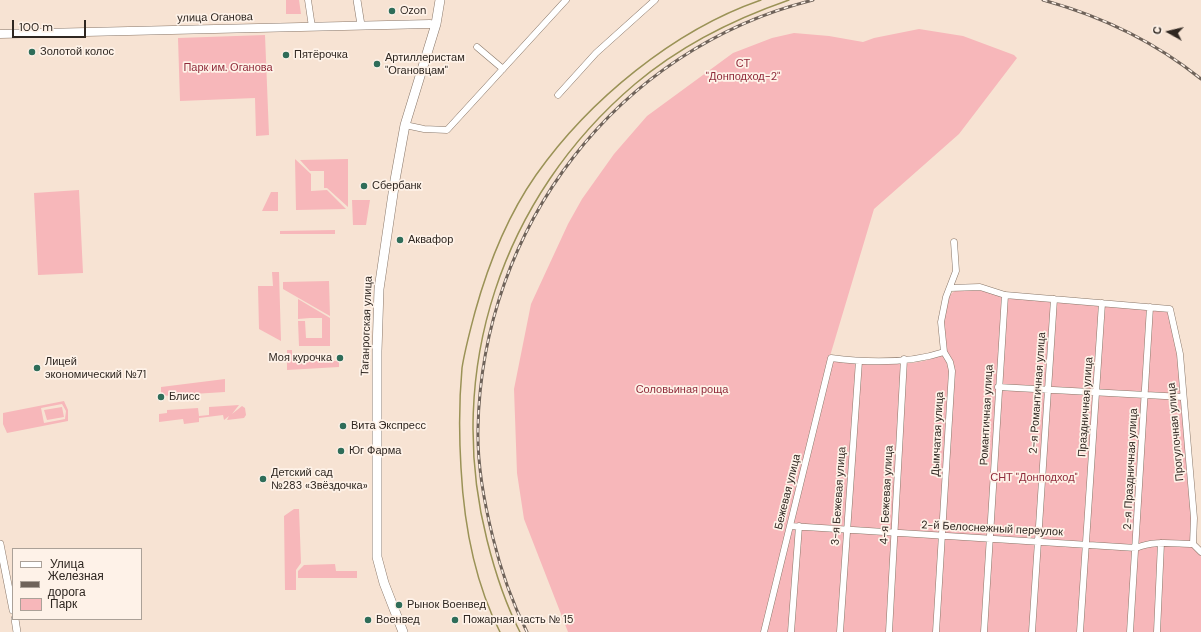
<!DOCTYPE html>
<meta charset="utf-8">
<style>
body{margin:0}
#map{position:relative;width:1201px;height:632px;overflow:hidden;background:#f7e3d3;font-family:"DM Sans",sans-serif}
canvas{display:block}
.legend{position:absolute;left:12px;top:548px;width:130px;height:72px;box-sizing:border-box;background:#fef2e8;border:1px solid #aba198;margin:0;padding:5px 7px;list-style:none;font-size:12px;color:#2f2721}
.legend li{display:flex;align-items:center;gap:8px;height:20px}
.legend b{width:20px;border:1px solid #aba198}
.north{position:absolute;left:1149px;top:12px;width:40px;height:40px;-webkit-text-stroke:3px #fef2e8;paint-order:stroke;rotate:278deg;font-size:11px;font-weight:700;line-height:16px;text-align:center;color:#2f2721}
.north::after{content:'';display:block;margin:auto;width:14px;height:18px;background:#2f2721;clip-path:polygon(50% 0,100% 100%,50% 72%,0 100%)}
.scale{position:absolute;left:12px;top:20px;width:74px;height:18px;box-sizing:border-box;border:2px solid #2f2721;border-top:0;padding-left:5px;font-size:12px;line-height:14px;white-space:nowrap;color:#2f2721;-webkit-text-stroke:3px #fef2e8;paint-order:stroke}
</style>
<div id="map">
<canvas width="1201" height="632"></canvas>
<ul class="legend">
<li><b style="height:5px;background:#fff"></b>Улица</li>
<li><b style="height:5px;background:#6f635a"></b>Железная дорога</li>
<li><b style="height:11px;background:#f7b7ba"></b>Парк</li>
</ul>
<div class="north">С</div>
<div class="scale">100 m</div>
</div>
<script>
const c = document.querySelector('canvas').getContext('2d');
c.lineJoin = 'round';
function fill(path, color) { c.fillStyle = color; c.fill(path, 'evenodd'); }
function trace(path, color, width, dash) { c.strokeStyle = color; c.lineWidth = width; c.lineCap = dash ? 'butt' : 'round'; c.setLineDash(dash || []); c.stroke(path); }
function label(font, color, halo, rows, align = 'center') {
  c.font = font + ' "DM Sans",sans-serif'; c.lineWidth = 3.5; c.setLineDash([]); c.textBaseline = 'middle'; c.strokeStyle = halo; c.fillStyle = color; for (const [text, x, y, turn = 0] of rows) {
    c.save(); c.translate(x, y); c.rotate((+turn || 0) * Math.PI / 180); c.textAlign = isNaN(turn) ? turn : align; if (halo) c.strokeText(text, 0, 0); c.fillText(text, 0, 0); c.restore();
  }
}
const green = new Path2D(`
 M 286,0 L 299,0 L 301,14 L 286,14 Z
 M 919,29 L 963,36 L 1014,55 L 1017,58 L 959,134 L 874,209 L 830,356 C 864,361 915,372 946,352 C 943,338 940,303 952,293 C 964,283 1001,293 1015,296 C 1062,305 1112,306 1160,310 L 1168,312 L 1172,318 L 1180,368 L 1193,535 L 1201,557 L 1201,632 L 568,632 L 524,519 L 517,473 L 514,389 L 531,304 L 568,224 L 582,199 L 614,154 L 647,116 L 733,53 L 772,38 L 794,33 L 829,36 L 863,42 L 874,38 Z
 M 265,35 L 269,135 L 256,136 L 255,98 L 180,101 L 178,38 Z
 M 295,159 L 311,174 L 311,191 L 327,190 L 346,209 L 296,210 Z
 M 348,159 L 348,207 L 327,188 L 324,188 L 324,171 L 310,171 L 300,160 Z
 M 79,190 L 83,273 L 38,275 L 34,193 Z
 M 271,192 L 278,192 L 278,211 L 262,211 Z
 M 352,200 L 370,200 L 366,225 L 353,225 Z
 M 335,230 L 335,234 L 280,234 L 280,231 Z
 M 272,272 L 279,272 L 281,341 L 259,329 L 258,286 L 273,286 Z
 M 329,281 L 330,316 L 283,289 L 283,282 Z
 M 298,299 L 330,318 L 330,346 L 299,346 L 298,321 L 305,321 L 306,338 L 322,338 L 322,318 L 310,318 L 310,313 L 310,318 L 298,319 Z
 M 287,350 L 292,350 L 292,361 L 339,361 L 339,367 L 287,370 Z
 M 225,379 L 225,392 L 161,396 L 161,387 Z
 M 64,401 L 68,410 L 68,421 L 7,433 L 3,424 L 3,413 ZM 62,404 L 66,411 L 65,419 L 44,423 L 41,408 Z
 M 239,405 L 232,414 L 242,406 L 245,408 L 246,415 L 244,418 L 227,420 L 229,416 L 224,420 L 223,415 L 199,418 L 199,422 L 184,424 L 183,419 L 159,422 L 159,414 L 167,413 L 167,410 L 198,408 L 199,416 L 209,415 L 209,407 Z
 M 62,407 L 64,417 L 47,420 L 44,410 Z
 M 294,509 L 299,509 L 301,563 L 296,570 L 296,590 L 285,590 L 284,516 Z
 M 335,564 L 336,571 L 357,571 L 357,578 L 298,578 L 298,571 L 304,565 Z`);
const stream = new Path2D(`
 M 500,632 C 474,581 464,525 461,468 C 459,435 459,401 462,368 C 465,349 470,331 475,312 C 488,265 508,215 536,175 C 589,100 674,30 761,0
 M 520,632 C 505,603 495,572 487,540 C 444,370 502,197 635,84 C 680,46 734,19 789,0`);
const minor = new Path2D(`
 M 308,0 L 312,27
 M 477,47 L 503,69
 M 558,95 L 596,53 L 655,0
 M 405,125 L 424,129 L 447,130 L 566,0
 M 950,288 L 980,287 L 1005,295 L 1170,309 L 1180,354 L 1194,518 L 1193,544 L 1201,552
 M 998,387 L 1183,397
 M 790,526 L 1136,548 C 1154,540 1175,544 1193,544
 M 764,632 L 831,358 C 869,363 908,364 944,352
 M 791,632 L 799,526
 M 840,632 L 859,361
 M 889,632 L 904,359
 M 936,632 L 952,371 L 950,362 L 944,352 L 941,322 L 946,297 L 956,271 L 954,242
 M 984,632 L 1005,295
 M 1032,632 L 1054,299
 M 1080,632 L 1102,303
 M 1130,632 L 1150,307
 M 1157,632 L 1161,543`);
const tertiary = new Path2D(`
 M 357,0 L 361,25
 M 0,544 L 13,610
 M 15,619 L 17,632`);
const secondary = new Path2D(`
 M 0,34 L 430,24`);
const primary = new Path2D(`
 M 403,632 L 384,583 L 377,557 L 377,351 L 379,289 L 395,180 L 405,125 L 436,24 L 440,0`);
const rail = new Path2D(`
 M 1043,0 C 1101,16 1154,41 1201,79
 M 527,632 C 512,602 501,571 493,538 C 484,502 477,465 478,428 C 482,227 617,49 813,0`);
const markers = [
 [392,11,4,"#2f6d59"],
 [32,52,4,"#2f6d59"],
 [286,55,4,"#2f6d59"],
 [377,64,4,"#2f6d59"],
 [364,186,4,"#2f6d59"],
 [400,240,4,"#2f6d59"],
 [340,358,4,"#2f6d59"],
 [37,368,4,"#2f6d59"],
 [161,397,4,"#2f6d59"],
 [343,426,4,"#2f6d59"],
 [341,451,4,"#2f6d59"],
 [263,479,4,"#2f6d59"],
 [399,605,4,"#2f6d59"],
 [368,620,4,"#2f6d59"],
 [455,620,4,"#2f6d59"]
];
const poiNames = [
 ["Ozon",400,11],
 ["Золотой колос",40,52],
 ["Пятёрочка",294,55],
 ["Артиллеристам",385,58],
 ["\"Огановцам\"",385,71],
 ["Сбербанк",372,186],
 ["Аквафор",408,240],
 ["Моя курочка",332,358,"right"],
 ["Лицей",45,362],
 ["экономический №71",45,375],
 ["Блисс",169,397],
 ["Вита Экспресс",351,426],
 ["Юг Фарма",349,451],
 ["Детский сад",271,473],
 ["№283 «Звёздочка»",271,486],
 ["Рынок Военвед",407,605],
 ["Военвед",376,620],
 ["Пожарная часть № 15",463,620]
];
const streetNames = [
 ["улица Оганова",215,18,-1],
 ["Таганрогская улица",367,326,-88],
 ["2-я Романтичная улица",1038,393,-86],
 ["Праздничная улица",1086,407,-86],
 ["Романтичная улица",987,415,-87],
 ["Прогулочная улица",1176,432,-95],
 ["Дымчатая улица",938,434,-87],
 ["2-я Праздничная улица",1131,469,-87],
 ["Бежевая улица",788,492,-76],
 ["4-я Бежевая улица",887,495,-87],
 ["3-я Бежевая улица",839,496,-86],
 ["2-й Белоснежный переулок",992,529,3]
];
const parkNames = [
 ["СТ",743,64],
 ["\"Донподход-2\"",743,77],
 ["Парк им. Оганова",228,68],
 ["Соловьиная роща",682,390],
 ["СНТ \"Донподход\"",1034,478]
];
fill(green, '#f7b7ba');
trace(stream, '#9a9256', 1.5);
trace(minor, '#897769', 7);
trace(tertiary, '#897769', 8);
trace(secondary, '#897769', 9);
trace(primary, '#897769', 10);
trace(minor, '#fff', 6);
trace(tertiary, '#fff', 7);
trace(secondary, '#fff', 8);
trace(primary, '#fff', 9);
trace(rail, '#6f635a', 3);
trace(rail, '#fef2e8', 1.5, [4.5]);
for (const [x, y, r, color] of markers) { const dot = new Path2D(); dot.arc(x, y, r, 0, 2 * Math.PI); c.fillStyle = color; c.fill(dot); trace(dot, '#fef2e8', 1.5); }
label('11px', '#2f2721', '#fef2e8', poiNames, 'left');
label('11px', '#2f2721', '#fef2e8', streetNames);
label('11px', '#902b3b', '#fef2e8', parkNames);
</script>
